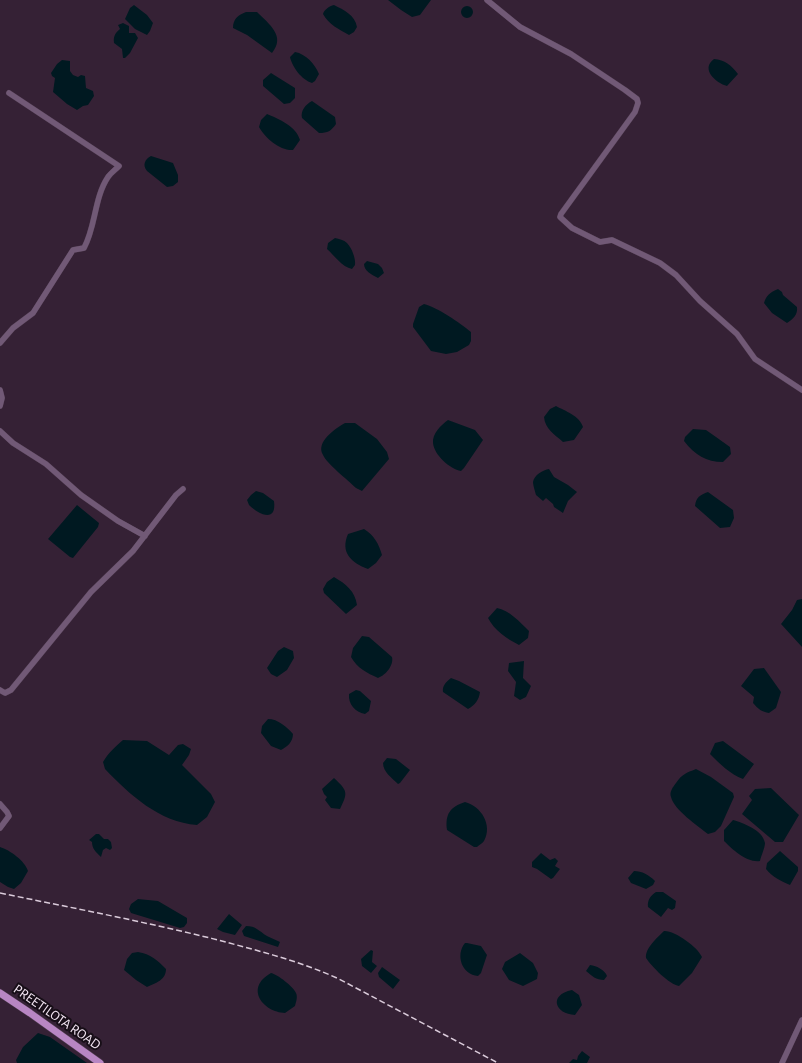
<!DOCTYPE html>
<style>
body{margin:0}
canvas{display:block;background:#352135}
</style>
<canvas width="802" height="1063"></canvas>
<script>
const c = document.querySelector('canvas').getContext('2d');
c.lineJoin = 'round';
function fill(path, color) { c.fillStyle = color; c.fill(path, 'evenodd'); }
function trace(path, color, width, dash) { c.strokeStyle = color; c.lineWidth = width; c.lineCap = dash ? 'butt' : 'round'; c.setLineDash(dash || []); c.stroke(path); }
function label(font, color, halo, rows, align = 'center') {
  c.font = font + ' "Alegreya Sans",sans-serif'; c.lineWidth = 4; c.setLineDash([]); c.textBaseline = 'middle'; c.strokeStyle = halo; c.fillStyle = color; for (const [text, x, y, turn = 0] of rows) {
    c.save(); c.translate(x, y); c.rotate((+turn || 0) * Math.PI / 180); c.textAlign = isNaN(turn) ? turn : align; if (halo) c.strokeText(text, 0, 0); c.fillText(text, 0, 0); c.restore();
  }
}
const water = new Path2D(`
 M 388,0 L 431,0 L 420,15 L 412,17 L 401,10 Z
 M 134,5 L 147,15 L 153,23 L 150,31 L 147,35 L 135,29 L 125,19 L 130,8 Z
 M 334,5 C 344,10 355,15 357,27 L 354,32 L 349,35 C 340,30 328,24 323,14 C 324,10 329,6 334,5 Z
 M461 12a6 6 0 1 1 12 0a6 6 0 1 1-12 0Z
 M 246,12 L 257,12 C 269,24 286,36 272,53 L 247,35 L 233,28 C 233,19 238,15 246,12 Z
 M 123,23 L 129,26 L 129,33 L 135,33 L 138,38 L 130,53 L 125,58 L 123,58 L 122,49 L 114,43 C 113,37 115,33 120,29 L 118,25 Z
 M 295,52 C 306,54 315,64 319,74 L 315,81 L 312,83 C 302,80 292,67 290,57 Z
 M 714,59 C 725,60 731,65 738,74 L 727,86 C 716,83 700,69 714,59 Z
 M 62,60 L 70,61 L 70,71 L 73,75 L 78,77 L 81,75 L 85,76 L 86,88 L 93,91 L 94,96 L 88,105 L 83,106 L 77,110 L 67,104 L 53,92 L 55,78 L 52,76 L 51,73 L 57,64 Z
 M 271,73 L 295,88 L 295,98 L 290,103 L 284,104 L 263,86 L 263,80 Z
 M 312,101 L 335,117 L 336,124 C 331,131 328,133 319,133 L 302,118 C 300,111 306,104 312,101 Z
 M 267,114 C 279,119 296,126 300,140 L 293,150 C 280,151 265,138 259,127 L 261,120 Z
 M 151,156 L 173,163 L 178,175 L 178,182 L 173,186 L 167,187 L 147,171 C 142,165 145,159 151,156 Z
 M 335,238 C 339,239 344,240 347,243 C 352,248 356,259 355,265 L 352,269 C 342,267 334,255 327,249 L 328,243 Z
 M 367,261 L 378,264 L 382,268 L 384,273 L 378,278 C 372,275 364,271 364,264 Z
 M 778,289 L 782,292 L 783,295 L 797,307 C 798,315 793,319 787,323 L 772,313 L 764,303 C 766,296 770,292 778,289 Z
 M 424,304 C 437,307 460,323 471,332 L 471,341 L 469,345 L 457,352 L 446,354 L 431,351 L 413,327 L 413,324 L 419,307 Z
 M 556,406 C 565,411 580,416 583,427 L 574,440 L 563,442 C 554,434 545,429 544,417 L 550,409 Z
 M 448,420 L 475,430 L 483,440 L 464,468 L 461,471 C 450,469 434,455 433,443 C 432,434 441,425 448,420 Z
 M 345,423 L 355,423 L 377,439 L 387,452 L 389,459 L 362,491 L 356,488 C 348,480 327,464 323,455 C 315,442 336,428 345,423 Z
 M 693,429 L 706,430 L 716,437 L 730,447 L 731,454 L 723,462 C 706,462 695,455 684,441 L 685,437 Z
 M 549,469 L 554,477 L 568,485 L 577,492 L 568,501 L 563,513 L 554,507 L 553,504 L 546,498 L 543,501 L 536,495 C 535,491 533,485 533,482 C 534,475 543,470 549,469 Z
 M 256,491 L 263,493 L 274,501 C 277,523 259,515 249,505 L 247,500 L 251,495 Z
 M 708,492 L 733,510 L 734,518 L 730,527 L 720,528 L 695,506 C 696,497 700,495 708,492 Z
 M 77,505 L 99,523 L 98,527 L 73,558 L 70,557 L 48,539 Z
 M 364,529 C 374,535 379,544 382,555 L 376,563 L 368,569 C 351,563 340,552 348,534 Z
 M 334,577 C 346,584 355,591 357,605 L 346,614 L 324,593 L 323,589 L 327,582 Z
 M 802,599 L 802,647 L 781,624 L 792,610 L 797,600 Z
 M 497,608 C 509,610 520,622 529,631 L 528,638 L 519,645 C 507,639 494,630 488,618 Z
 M 362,636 L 369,637 L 392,657 C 394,665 386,675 378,678 C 367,673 357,668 351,657 L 353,648 Z
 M 284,647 L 293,651 L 294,658 L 287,670 L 277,677 L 271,674 L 267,668 L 278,651 Z
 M 524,661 L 523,678 L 531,686 L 526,697 L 520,700 L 514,696 L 516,682 L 508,671 L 509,663 Z
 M 764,668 L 781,692 L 776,708 L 769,713 C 762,712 758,709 753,703 L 754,697 L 741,686 L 754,669 Z
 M 451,678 L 459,681 L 480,692 C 479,700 475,705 468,709 L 443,692 C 442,686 446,682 451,678 Z
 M 356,690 L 360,691 L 371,701 L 369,711 L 365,714 C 355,712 348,704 349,694 Z
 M 268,719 C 278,719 287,727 293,734 C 293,742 287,747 281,750 L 271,746 L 261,733 L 262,726 Z
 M 123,740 L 147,741 L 169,755 L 178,745 L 183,744 L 191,749 L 189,755 L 182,765 L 211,794 L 215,802 L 207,817 L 197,825 C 159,822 130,795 105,769 L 103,762 C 109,752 115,747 123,740 Z
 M 723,741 L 754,764 L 743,779 C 730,774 720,764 710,754 L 715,743 Z
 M 387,758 L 396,759 L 410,770 L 400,783 L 398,784 C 392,778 383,772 383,763 Z
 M 696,769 L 711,777 L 733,793 L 734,797 L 721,826 L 715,832 L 708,834 C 698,826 674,810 671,797 C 669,792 673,787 676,783 C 682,774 686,773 696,769 Z
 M 334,778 C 348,791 348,793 340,809 L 331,808 L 325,800 L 327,797 L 324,794 L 322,789 Z
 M 771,788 L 799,815 L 783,842 L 775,842 L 742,814 L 752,800 L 749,796 L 755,789 Z
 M 465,802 C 481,806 493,825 484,841 C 483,843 479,845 477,847 L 474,847 L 447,830 C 445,814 450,807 465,802 Z
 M 733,820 C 743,823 763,830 765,843 C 765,848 761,856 760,861 C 747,863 733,850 724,841 L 724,830 Z
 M 96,834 L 99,834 L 104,839 L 108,839 L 111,842 L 112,848 L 110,850 L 106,848 L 103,850 L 101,857 C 96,852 92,849 92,842 L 89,840 Z
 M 0,847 C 10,850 25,861 28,871 L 21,883 L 14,889 L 8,887 L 0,882 Z
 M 780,851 L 798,867 L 798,871 L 790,885 C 781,881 772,877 766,869 L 767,863 Z
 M 541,853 L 550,860 L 555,858 L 558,861 L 555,866 L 560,869 L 553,878 L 551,879 L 537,869 L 532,867 L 532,862 Z
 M 634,871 C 642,871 649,875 655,881 L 653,885 L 646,889 L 631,883 L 628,878 Z
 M 656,892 L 663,892 L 676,901 L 675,908 L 672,910 L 668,908 L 661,917 L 648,907 C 647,900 651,895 656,892 Z
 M 138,899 L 158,901 L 187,918 L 187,923 L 184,927 L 180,928 L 131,913 L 129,909 L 131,904 Z
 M 229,914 L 242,925 L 235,935 L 223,932 L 217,929 Z
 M 246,926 C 256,926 259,931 267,936 C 271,938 276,940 280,942 L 278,947 L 244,936 L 242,931 Z
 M 664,931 C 674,930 698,947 702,957 L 692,973 L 679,986 C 670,985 651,966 646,958 C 645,948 657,938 664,931 Z
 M 465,943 L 467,943 L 481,946 L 487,955 L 481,973 L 478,976 C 462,975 455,955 465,943 Z
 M 371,950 L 373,951 L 372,962 L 377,966 L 371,973 L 362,966 L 361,959 Z
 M 138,952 C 151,954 157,960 166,969 C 166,980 156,983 147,987 L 136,980 L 124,970 L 127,959 L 132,953 Z
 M 520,953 L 533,963 L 538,973 L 537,979 L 523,986 L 509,980 L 502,969 L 505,962 Z
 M 590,965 C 597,966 605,970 607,976 L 604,980 C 596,980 592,976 586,971 Z
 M 382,967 L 400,980 L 393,989 L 379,977 L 378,973 Z
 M 271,973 C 277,974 294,987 296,993 C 298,997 296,1002 295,1006 L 285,1013 C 263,1012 244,988 271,973 Z
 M 572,990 L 579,995 L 582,1005 L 575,1015 C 555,1014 548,995 572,990 Z
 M 38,1033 L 50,1037 L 87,1063 L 17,1063 L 16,1060 L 23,1047 Z
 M 582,1051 L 590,1057 L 587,1063 L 569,1063 L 573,1059 L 577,1060 L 578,1056 Z`);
const minor = new Path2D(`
 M 487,0 L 520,27 L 571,54 L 625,90 L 637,99 L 638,103 L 635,112 L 561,214 L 560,217 L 572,228 L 600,242 L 612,240 L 660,263 L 676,275 L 700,301 L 737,334 L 755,359 L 802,390
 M 0,343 L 13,328 L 33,313 L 73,250 L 84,248 C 96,226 94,198 108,177 C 111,173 115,170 119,166 L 9,93
 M 0,390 L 2,398 L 0,406
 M 0,431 L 13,443 L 46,464 L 81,495 L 118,521 L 145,536
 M 0,690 L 5,693 L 11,690 L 91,592 L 133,551 L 176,495 L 183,489
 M 0,804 L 7,812 L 9,816 L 0,828
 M 782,1063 L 802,1020`);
const major = new Path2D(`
 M 0,993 L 30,1013 L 100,1063`);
const rail = new Path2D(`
 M 0,893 C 73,908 146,922 218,940 C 259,951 300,961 339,979 L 498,1063`);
const streetNames = [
 ["PREETILOTA ROAD",57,1017,35]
];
fill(water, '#001921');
trace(minor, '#4f3c4f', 6);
trace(major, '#4f3c4f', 8);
trace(minor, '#715976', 5.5);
trace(major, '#b886c3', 7);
trace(rail, '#dacbda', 1.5, [6, 3]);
label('14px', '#f2e4f2', '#170e17', streetNames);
</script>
